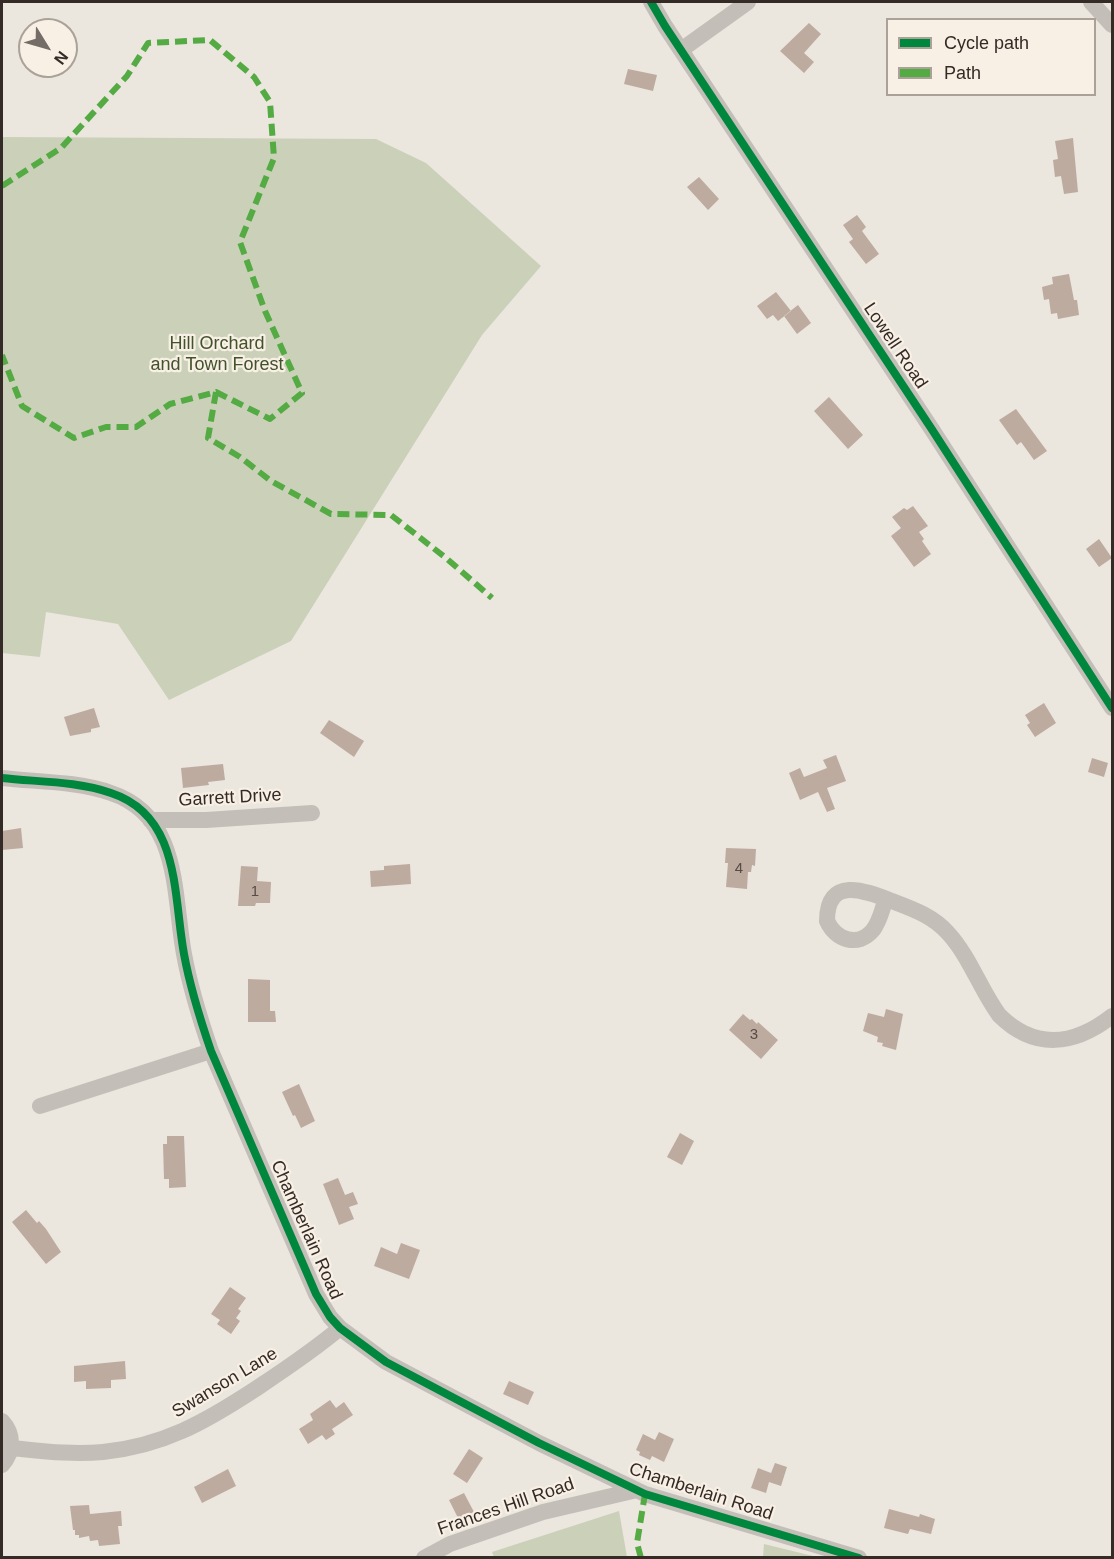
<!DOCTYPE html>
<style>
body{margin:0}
#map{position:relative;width:1114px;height:1559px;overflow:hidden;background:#ebe6de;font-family:Arial,sans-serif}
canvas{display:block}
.frame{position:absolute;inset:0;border:3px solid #342b27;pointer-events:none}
.legend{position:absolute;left:886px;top:18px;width:210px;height:78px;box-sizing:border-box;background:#f8f0e5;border:2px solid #aaa199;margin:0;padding:8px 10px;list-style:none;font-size:18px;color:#342b27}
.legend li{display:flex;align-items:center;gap:12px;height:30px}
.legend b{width:30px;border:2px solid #aaa199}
.north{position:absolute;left:18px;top:18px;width:60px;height:60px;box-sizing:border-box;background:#f8f0e5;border:2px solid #aaa199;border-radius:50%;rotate:127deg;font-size:16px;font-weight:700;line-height:24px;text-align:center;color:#342b27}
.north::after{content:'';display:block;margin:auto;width:21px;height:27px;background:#746c67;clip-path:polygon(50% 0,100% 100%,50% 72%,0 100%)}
</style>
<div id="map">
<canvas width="1114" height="1559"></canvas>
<div class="frame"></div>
<ul class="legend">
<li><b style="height:8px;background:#00873e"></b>Cycle path</li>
<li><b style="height:8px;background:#54ab44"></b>Path</li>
</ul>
<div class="north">N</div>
</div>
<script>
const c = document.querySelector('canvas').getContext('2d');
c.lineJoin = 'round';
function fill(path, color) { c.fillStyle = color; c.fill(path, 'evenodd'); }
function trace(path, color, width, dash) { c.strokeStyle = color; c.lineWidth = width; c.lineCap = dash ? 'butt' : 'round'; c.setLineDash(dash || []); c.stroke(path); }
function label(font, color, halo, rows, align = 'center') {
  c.font = font + ' Arial,sans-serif'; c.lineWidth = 4.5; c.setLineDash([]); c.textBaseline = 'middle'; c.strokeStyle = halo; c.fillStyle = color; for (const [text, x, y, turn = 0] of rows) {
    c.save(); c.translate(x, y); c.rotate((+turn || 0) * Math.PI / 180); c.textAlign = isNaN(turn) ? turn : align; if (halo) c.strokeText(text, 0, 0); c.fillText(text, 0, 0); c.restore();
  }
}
const green = new Path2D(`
 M 2,137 L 376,139 L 426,163 L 541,266 L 482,335 L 291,641 L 169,700 L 118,624 L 46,612 L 40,657 L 2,653 Z
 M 619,1511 L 627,1557 L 494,1557 L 492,1552 Z
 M 764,1544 L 817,1557 L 763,1557 Z`);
const building = new Path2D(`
 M 809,23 L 821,34 L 804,53 L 814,62 L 804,73 L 780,51 Z
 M 628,69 L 657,75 L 653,91 L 624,84 Z
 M 1073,138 L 1078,192 L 1064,194 L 1061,176 L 1055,177 L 1053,160 L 1058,159 L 1055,141 Z
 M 699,177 L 719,199 L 708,210 L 687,187 Z
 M 857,215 L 866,227 L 862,231 L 879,254 L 866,264 L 849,242 L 853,239 L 843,225 Z
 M 1069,274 L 1074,300 L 1077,300 L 1079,315 L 1058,319 L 1057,313 L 1051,314 L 1049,299 L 1044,300 L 1042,287 L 1053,284 L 1052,277 Z
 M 776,292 L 791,311 L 778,321 L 773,315 L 767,319 L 757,306 Z
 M 798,305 L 811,323 L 797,334 L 784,316 Z
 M 829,397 L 863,435 L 848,449 L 814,411 Z
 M 1016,409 L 1047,451 L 1034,460 L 1021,442 L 1017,445 L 999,420 Z
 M 913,506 L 928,526 L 919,532 L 924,539 L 922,541 L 931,554 L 914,567 L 891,536 L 901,528 L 892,517 L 904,508 L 907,510 Z
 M 1099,539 L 1112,558 L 1099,567 L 1086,549 Z
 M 1044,703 L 1056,723 L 1035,737 L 1027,725 L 1030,723 L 1025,715 Z
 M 94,708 L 100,727 L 91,729 L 91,732 L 70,736 L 64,717 Z
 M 329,720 L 364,741 L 354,757 L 320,733 Z
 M 836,755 L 846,781 L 827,788 L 835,809 L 827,812 L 818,792 L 800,800 L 789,773 L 800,768 L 804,777 L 827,768 L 823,760 Z
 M 1092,758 L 1108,763 L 1104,777 L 1088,772 Z
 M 223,764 L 225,780 L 208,782 L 209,785 L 183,788 L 181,768 Z
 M 21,828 L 23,848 L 2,850 L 2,831 Z
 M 726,848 L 756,849 L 755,866 L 752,865 L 751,872 L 748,872 L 747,889 L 726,887 L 728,863 L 725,863 Z
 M 410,864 L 411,884 L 371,887 L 370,871 L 384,870 L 384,866 Z
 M 241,866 L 258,867 L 257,881 L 271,882 L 270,903 L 256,903 L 255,906 L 238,906 Z
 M 248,979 L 270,980 L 270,1011 L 275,1011 L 276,1022 L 248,1022 Z
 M 886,1009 L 903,1014 L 896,1050 L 882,1046 L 883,1043 L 877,1042 L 878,1037 L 863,1031 L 868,1013 L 884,1017 Z
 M 743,1014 L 750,1020 L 752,1019 L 757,1024 L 758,1022 L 778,1040 L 761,1059 L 729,1030 Z
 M 299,1084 L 315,1121 L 301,1128 L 295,1115 L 293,1116 L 282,1092 Z
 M 680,1133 L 694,1141 L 682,1165 L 667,1157 Z
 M 167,1136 L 184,1136 L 186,1187 L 169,1188 L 169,1179 L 164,1179 L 163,1144 L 167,1144 Z
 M 338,1178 L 345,1195 L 353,1192 L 358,1204 L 349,1207 L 354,1219 L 339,1225 L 323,1184 Z
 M 26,1210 L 37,1223 L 39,1221 L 46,1229 L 61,1252 L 46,1264 L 12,1222 Z
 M 401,1243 L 420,1250 L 409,1279 L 374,1266 L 381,1247 L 397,1254 Z
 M 230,1287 L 246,1298 L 238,1309 L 241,1311 L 236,1318 L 240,1321 L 231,1334 L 217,1324 L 220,1320 L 211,1314 Z
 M 125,1361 L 126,1379 L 111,1380 L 111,1388 L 86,1389 L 86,1381 L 74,1382 L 74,1366 Z
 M 509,1381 L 534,1392 L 528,1405 L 503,1394 Z
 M 330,1400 L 336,1408 L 344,1402 L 353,1415 L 332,1429 L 335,1434 L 326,1440 L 322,1435 L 308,1444 L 299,1429 L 313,1420 L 310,1414 Z
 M 659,1432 L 674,1439 L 664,1462 L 652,1456 L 650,1460 L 639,1455 L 640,1452 L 636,1450 L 643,1434 L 655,1440 Z
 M 469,1449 L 483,1458 L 467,1483 L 453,1474 Z
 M 775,1463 L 787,1467 L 781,1486 L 769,1482 L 766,1493 L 751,1488 L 758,1468 L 771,1473 Z
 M 228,1469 L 236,1486 L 202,1503 L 194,1487 Z
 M 464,1493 L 474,1512 L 459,1520 L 449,1500 Z
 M 89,1505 L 90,1514 L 121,1511 L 122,1526 L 118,1526 L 120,1544 L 99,1546 L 98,1540 L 90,1541 L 89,1536 L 79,1538 L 79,1535 L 75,1535 L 75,1530 L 73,1530 L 70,1506 Z
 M 889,1509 L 919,1517 L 920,1514 L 935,1519 L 931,1534 L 910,1529 L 908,1534 L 884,1528 Z`);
const minor = new Path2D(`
 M 651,2 L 665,26 L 931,428 L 1112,708
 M 1091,2 L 1112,25
 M 681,50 L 748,2
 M 2,778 C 37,782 77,781 111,793 C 181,816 173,895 184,954 C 190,987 200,1019 211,1051 L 316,1294 L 330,1317 L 340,1328 L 386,1362 L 539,1443 L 645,1494 L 859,1558
 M 150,820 L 206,820 L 312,813
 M 886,899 C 882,909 880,921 873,930 C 858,948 836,940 827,921 C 827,875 866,891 892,901 C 913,909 933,916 948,933 C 970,957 980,989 999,1015 C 1035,1051 1075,1045 1112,1016
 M 40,1106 L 211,1051
 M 2,1421 C 14,1434 14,1451 2,1465
 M 11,1448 C 42,1451 72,1455 103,1452 C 163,1446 205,1422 254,1390 C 284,1370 313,1351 340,1328
 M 424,1558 L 450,1544 L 543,1512 L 637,1490`);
const quiet = new Path2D(`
 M 2,186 L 61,148 L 127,76 L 148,43 L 210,40 L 254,77 L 270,102 L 274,158 L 240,242 L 265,311 L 302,393 L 270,419 L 216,392 L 170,404 L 136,427 L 106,427 L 74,438 L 22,406 L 2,355
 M 216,392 L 208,438 L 240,457 L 271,481 L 331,514 L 391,515 L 446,558 L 492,598
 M 641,1558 L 637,1543 L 645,1494`);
const cycleway = new Path2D(`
 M 651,2 L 665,26 L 931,428 L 1112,708
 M 2,778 C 37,782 77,781 111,793 C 181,816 173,895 184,954 C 190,987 200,1019 211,1051 L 316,1294 L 330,1317 L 340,1328 L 386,1362 L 539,1443 L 645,1494 L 859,1558`);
const numberNames = [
 ["4",739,869],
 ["1",255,892],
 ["3",754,1035]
];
const parkNames = [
 ["Hill Orchard",217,344],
 ["and Town Forest",217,365]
];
const streetNames = [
 ["Lowell Road",895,346,56],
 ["Garrett Drive",230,798,-3],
 ["Chamberlain Road",306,1230,66],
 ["Swanson Lane",225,1383,-31],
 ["Chamberlain Road",701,1492,18],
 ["Frances Hill Road",506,1507,-19]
];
fill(green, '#cbd1b9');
fill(building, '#beaba0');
trace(minor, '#c4beb8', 16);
trace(quiet, '#54ab44', 6, [12, 6]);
trace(cycleway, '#00873e', 8);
label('15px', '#564b45', null, numberNames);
label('18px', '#42522b', '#f8f0e5', parkNames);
label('18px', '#342b27', '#f8f0e5', streetNames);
</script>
